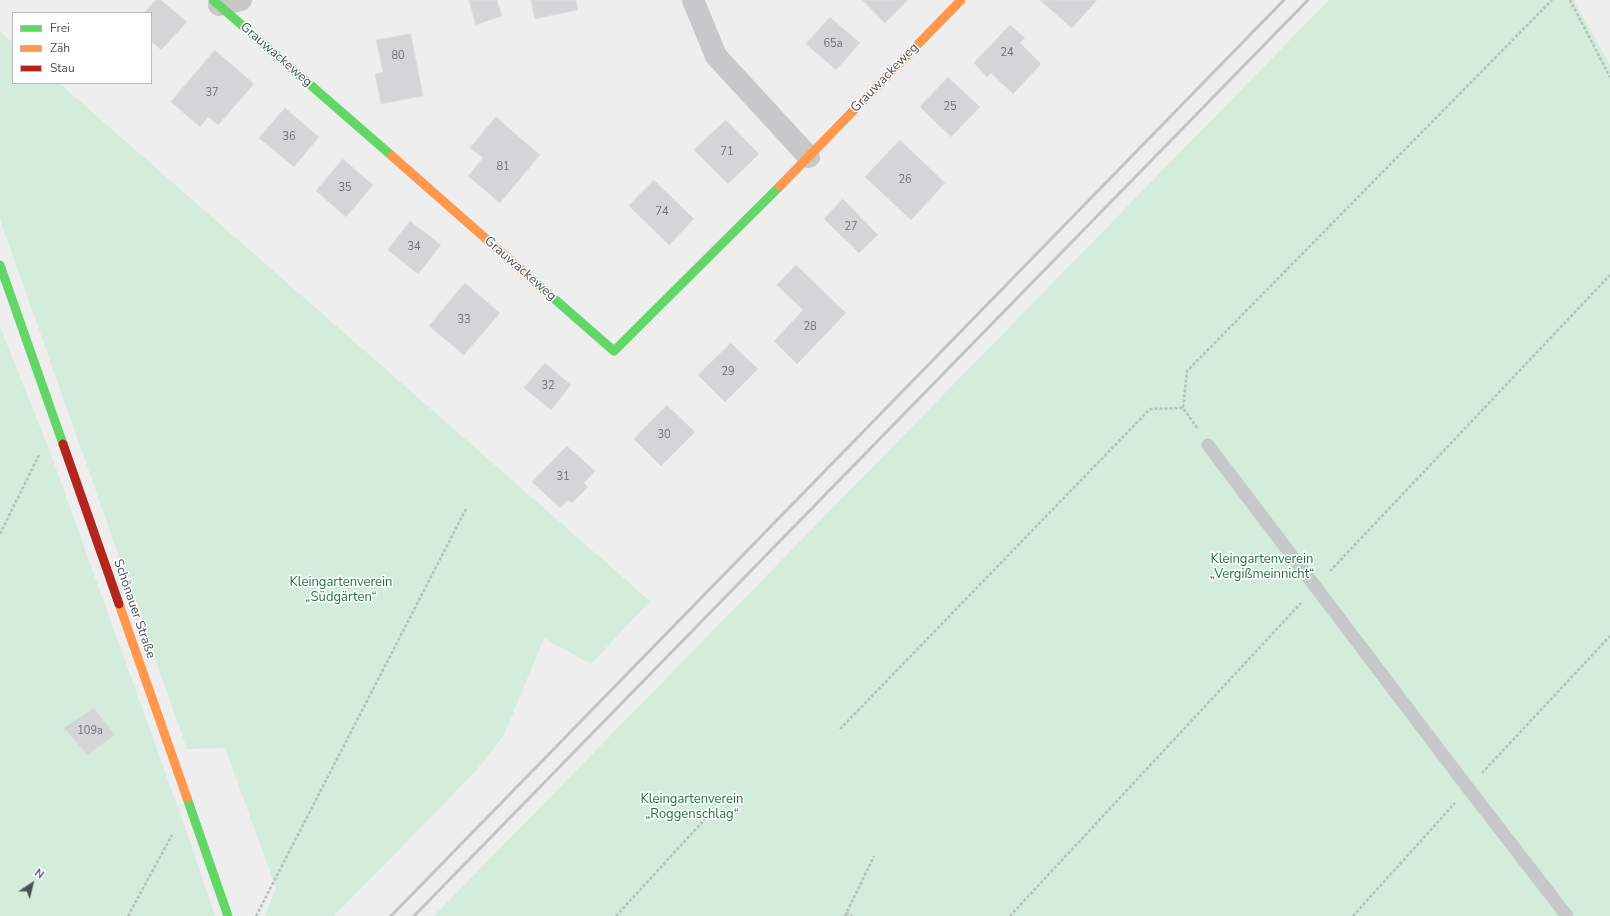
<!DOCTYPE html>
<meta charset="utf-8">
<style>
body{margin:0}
#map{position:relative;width:1610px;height:916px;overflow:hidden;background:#eee;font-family:"Nunito Sans",sans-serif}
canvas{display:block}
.legend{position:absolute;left:12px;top:12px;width:140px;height:72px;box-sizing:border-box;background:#fff;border:1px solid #b5b9bc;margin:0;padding:5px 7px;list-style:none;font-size:12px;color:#475158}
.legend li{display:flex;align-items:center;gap:8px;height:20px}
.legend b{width:20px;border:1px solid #b5b9bc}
.north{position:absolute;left:12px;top:864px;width:40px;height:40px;-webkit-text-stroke:3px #fff;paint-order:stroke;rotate:35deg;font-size:11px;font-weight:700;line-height:16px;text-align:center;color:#475158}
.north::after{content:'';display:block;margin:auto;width:14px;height:18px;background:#475158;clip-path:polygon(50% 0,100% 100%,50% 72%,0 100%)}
</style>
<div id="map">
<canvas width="1610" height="916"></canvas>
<ul class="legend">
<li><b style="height:5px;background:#63d668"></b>Frei</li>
<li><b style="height:5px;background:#ff974d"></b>Zäh</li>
<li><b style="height:5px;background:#b3261e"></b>Stau</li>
</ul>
<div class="north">N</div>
</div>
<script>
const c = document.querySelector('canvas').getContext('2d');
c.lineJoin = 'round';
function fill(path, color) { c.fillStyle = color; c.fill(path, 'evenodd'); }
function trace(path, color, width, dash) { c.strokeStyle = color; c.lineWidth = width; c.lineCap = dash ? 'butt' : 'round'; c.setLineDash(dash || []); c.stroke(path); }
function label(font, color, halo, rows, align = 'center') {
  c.font = font + ' "Nunito Sans",sans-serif'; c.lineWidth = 3; c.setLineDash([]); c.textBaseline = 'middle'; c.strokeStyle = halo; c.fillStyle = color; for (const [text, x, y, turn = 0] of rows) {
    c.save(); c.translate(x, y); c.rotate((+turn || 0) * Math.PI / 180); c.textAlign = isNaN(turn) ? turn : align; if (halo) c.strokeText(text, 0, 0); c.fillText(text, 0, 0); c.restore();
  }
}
const green = new Path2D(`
 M 1329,0 L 1574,0 L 1610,65 L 1610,916 L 434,916 Z
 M 0,32 L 13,43 L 13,83 L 59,83 L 650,601 L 591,664 L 544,638 L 504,735 L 475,772 L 334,916 L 265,916 L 276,888 L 225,748 L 187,749 L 0,219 Z
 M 0,327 L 50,452 L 186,830 L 215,916 L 0,916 Z`);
const building = new Path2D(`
 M 156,0 L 161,0 L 187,22 L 161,50 L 151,41 L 151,13 L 144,13 Z
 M 469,0 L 497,0 L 502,16 L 476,25 Z
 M 531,0 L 576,0 L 578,10 L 535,19 Z
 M 862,0 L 907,0 L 907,1 L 885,23 Z
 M 1040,0 L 1097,0 L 1072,28 Z
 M 830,17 L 860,43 L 836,70 L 806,44 Z
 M 1010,25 L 1025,38 L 1020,43 L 1041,64 L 1013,94 L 991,73 L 987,77 L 974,63 Z
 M 411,34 L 423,96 L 381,104 L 375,74 L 383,72 L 376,40 Z
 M 215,50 L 254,84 L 218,125 L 208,117 L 200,127 L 171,102 Z
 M 948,77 L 980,107 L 951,137 L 920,107 Z
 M 285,108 L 319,137 L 294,167 L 259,138 Z
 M 496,117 L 540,155 L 500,203 L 468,176 L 483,158 L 470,148 Z
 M 726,120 L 759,154 L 728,184 L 694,150 Z
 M 900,140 L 945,183 L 911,220 L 865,177 Z
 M 343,159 L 373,185 L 346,217 L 316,191 Z
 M 654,180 L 694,219 L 669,245 L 629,206 Z
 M 843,199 L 878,235 L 859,253 L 824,219 Z
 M 410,221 L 441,245 L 418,274 L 388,250 Z
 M 796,265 L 846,313 L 797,364 L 774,341 L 803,310 L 777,285 Z
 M 465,283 L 500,313 L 464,355 L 429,326 Z
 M 731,343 L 758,369 L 725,402 L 698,375 Z
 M 545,363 L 571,385 L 551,410 L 524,388 Z
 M 667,405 L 695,432 L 661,466 L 634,439 Z
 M 567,446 L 595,471 L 584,483 L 588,487 L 572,503 L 568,500 L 560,508 L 532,482 Z
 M 94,708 L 115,735 L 87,755 L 64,728 Z`);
const path = new Path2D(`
 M 1570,0 L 1610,77
 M 1197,428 L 1183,408 L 1187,371 L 1552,0
 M 0,534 L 39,455
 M 1330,571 L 1610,275
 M 840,729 L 1150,409 L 1183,408
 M 1482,773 L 1610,636
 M 846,913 L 852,916
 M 128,916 L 172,835
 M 256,916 L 467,507
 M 616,916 L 706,818
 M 845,916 L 874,856
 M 1010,916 L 1301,603
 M 1353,916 L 1455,803`);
const lane = new Path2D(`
 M 1208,445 L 1468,788 L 1567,916`);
const street = new Path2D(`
 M 693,0 L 716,56 L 809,157
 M 219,5 L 241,0`);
const fast = new Path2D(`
 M 213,0 L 392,156
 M 0,265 L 63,444
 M 535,282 L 614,351 L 780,186
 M 187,798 L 228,916`);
const slow = new Path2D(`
 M 392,156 L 535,282
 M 780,186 L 961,0
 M 119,604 L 187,798`);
const jam = new Path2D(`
 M 63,444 L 119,604`);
const rail = new Path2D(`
 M 391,916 L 1284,0
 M 414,916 L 1308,0`);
const numberNames = [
 ["65a",833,44],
 ["24",1007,53],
 ["80",398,56],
 ["37",212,93],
 ["25",950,107],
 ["36",289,137],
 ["71",727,152],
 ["81",503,167],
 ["26",905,180],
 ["35",345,188],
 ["74",662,212],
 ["27",851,227],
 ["34",414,247],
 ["33",464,320],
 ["28",810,327],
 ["29",728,372],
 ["32",548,386],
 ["30",664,435],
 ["31",563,477],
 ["109a",90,731]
];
const streetNames = [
 ["Grauwackeweg",276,55,41],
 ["Grauwackeweg",885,78,-46],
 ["Grauwackeweg",520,269,41],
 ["Schönauer Straße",134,609,71]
];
const parkNames = [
 ["Kleingartenverein",1262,560],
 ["„Vergißmeinnicht“",1262,575],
 ["Kleingartenverein",341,583],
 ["„Südgärten“",341,598],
 ["Kleingartenverein",692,800],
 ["„Roggenschlag“",692,815]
];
fill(green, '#d4ecdc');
fill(building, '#d4d5d6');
trace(building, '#dfe0e1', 1);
trace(path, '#b6c0bd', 2.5, [3, 2]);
trace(lane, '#c6c8c9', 13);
trace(street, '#c6c8c9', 22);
trace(fast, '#63d668', 9);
trace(slow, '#ff974d', 9);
trace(jam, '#b3261e', 9);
trace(rail, '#c2c4c4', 3);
label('11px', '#6c7479', null, numberNames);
label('13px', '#475158', '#fff', streetNames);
label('13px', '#207246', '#fff', parkNames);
</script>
